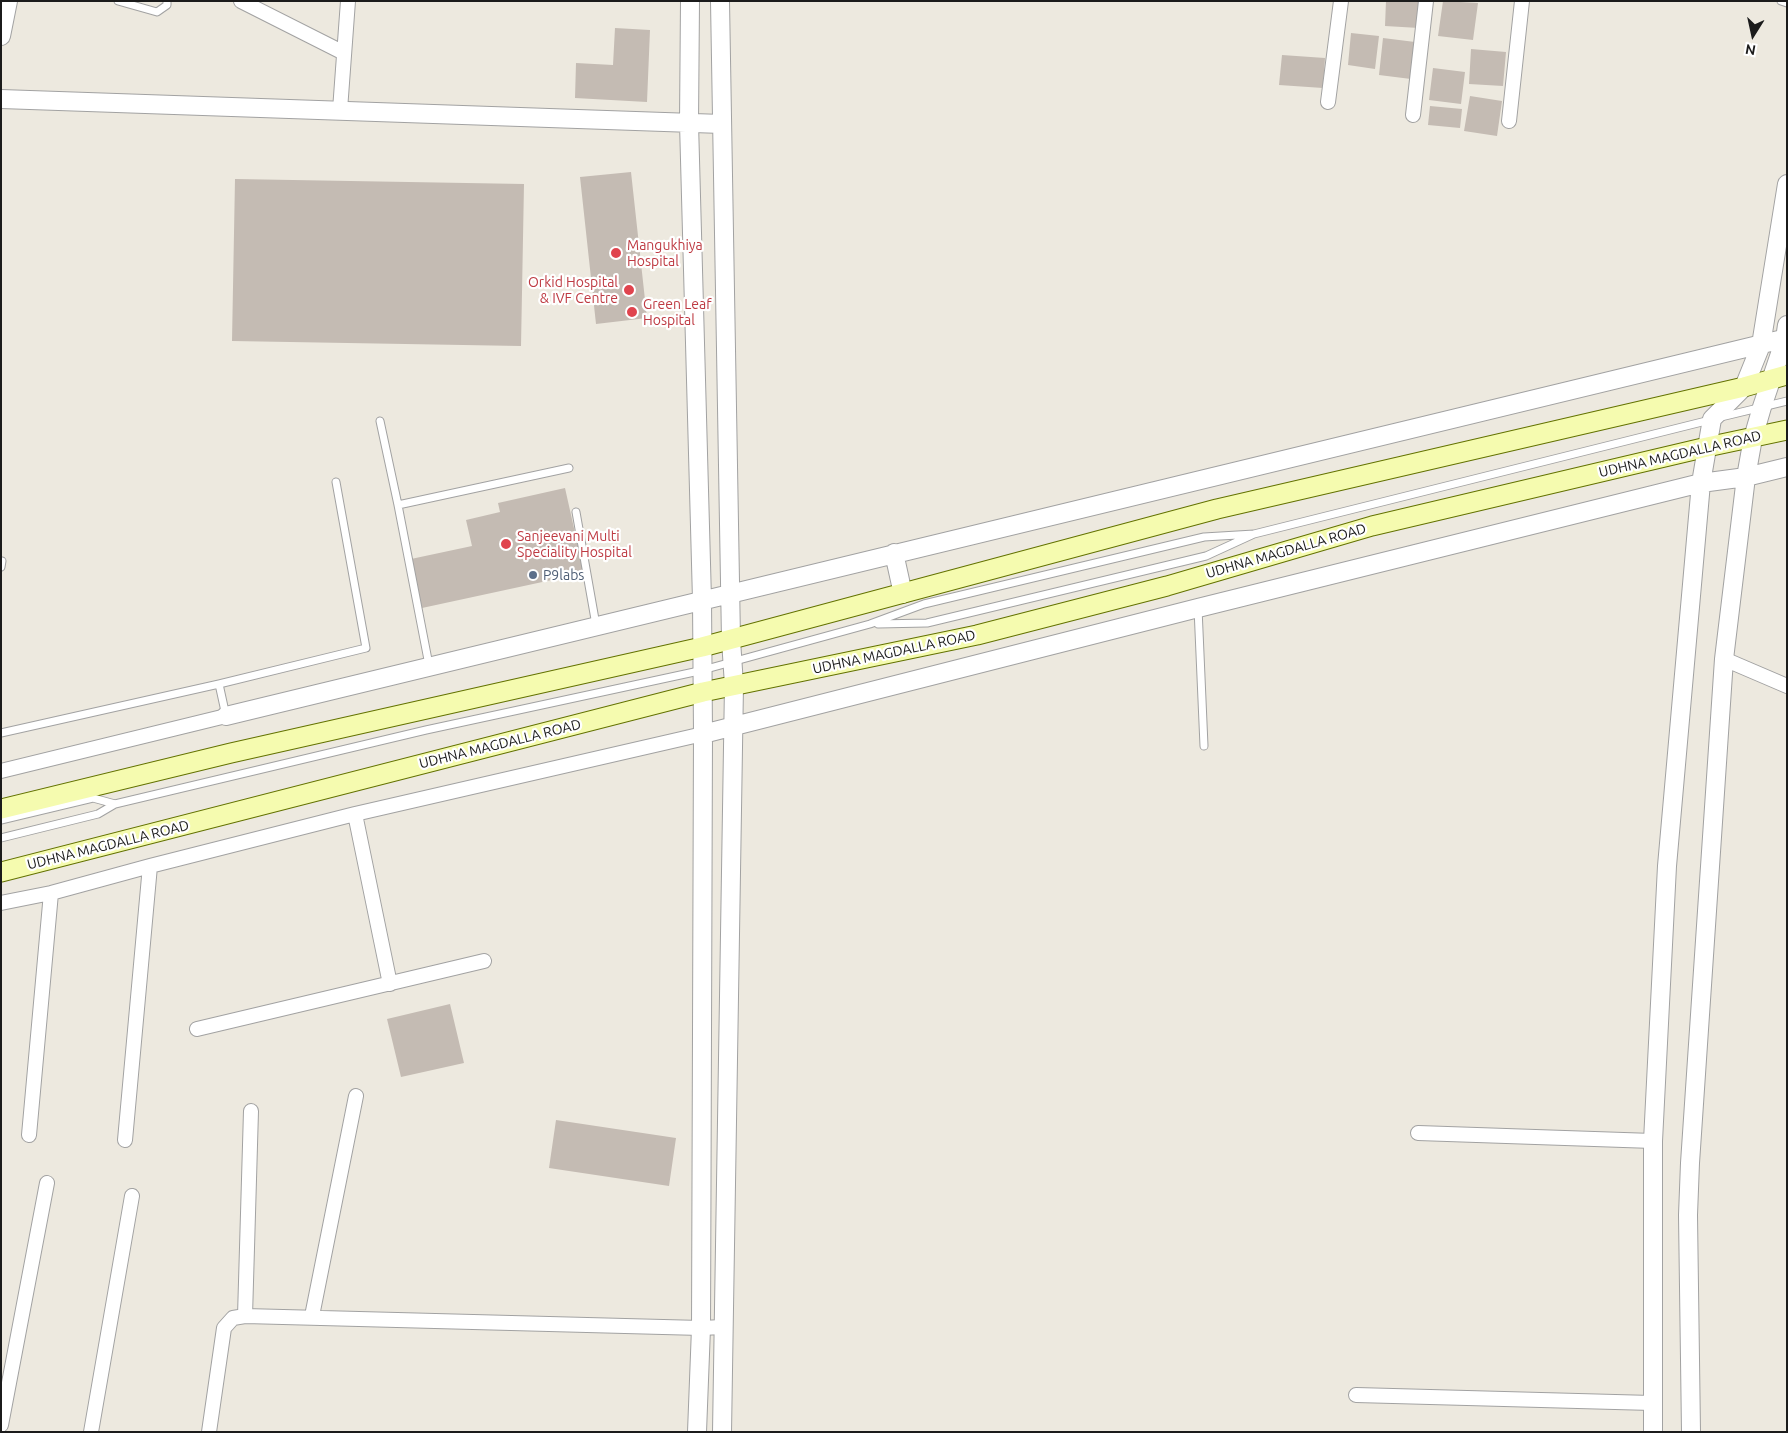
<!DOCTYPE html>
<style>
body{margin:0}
#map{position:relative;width:1788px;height:1433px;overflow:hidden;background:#ede9df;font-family:Ubuntu,sans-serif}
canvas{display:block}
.frame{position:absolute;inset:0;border:2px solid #1b1b1b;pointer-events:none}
.north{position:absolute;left:1728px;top:10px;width:50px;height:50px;-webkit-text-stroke:4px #fff;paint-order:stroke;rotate:190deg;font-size:14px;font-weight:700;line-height:20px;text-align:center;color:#1b1b1b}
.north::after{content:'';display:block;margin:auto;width:18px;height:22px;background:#1b1b1b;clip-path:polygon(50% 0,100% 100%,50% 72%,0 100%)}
</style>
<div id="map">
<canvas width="1788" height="1433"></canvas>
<div class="frame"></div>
<div class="north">N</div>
</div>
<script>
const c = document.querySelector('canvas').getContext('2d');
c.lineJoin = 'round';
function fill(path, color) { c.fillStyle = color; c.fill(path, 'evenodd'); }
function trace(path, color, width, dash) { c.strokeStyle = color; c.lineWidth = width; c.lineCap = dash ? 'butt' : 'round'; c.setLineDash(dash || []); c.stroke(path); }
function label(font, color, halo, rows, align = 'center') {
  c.font = font + ' Ubuntu,sans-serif'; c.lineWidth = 4.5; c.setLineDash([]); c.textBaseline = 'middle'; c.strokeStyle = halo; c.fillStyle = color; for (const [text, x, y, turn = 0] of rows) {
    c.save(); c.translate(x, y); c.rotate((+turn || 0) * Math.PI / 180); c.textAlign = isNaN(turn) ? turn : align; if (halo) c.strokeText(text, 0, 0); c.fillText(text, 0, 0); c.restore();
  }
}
const building = new Path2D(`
 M 1386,1 L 1420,1 L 1419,28 L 1385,26 Z
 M 1443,1 L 1478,3 L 1473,40 L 1438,36 Z
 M 615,28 L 650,30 L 647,102 L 575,98 L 576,63 L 613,65 Z
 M 1351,33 L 1379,36 L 1375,69 L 1348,65 Z
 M 1383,38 L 1415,42 L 1411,79 L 1379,75 Z
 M 1471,49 L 1506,52 L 1503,86 L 1469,84 Z
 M 1282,55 L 1325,58 L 1323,88 L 1279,85 Z
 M 1433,68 L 1465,72 L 1461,104 L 1429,100 Z
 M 1470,96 L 1502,101 L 1497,136 L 1464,131 Z
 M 1430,106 L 1462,109 L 1460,128 L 1428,125 Z
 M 631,172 L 647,318 L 596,324 L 580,177 Z
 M 235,179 L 524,184 L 521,346 L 232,341 Z
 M 565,488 L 584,573 L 422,608 L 411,559 L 472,546 L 466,520 L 500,512 L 498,503 Z
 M 450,1004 L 464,1063 L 401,1077 L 387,1019 Z
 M 556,1120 L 676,1138 L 669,1186 L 549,1168 Z`);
const service = new Path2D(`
 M 118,1 L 157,12 L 167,5 L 167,1
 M 1781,1 L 1787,3
 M 1721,417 L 1787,401
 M 380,421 L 398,505 L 429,665
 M 398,505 L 569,468
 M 576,512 L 596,625
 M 1,567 L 2,561
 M 1198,608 L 1204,746
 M 878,624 L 927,623 L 1206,556 L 1254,534 L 1710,420
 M 219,684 L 226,716
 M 1,733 L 219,684 L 366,648 L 336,482
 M 1,820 L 93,798 L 115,804
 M 1,838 L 98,814 L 115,804 L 426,730 L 699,671 L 870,624 L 924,604 L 1204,537 L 1254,534`);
const minor = new Path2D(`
 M 241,1 L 344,53
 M 1328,102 L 1341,1
 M 340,110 L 348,1
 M 1413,115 L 1426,1
 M 1509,121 L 1522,1
 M 1724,659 L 1787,686
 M 1,771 L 226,716
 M 355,814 L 390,984
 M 1,903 L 51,893 L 150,866 L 355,814 L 703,734
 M 197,1029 L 484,961
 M 1418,1133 L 1653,1141
 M 29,1135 L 51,893
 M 125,1140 L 150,866
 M 245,1316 L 251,1111
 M 312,1316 L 356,1096
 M 1356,1395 L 1652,1403
 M 1,1425 L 47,1183
 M 91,1432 L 132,1196
 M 209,1432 L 224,1328 L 233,1318 L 245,1316 L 701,1328 L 723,1327`);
const tertiary = new Path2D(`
 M 690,1 L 689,123 L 702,600 L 703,734 L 701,1328 L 697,1432
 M 720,1 L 731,640 L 734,685 L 722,1432
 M 1,36 L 8,1
 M 1,99 L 722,124
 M 894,553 L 903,594
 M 226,716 L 1787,338
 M 703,734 L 1198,608 L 1701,483 L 1746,477 L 1787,467
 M 1653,1432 L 1653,1141 L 1667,866 L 1701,483 L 1712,419 L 1744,387 L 1761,345 L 1787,184
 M 1691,1432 L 1688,1215 L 1690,1163 L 1724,659 L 1746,477 L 1753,438 L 1762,407 L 1785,339 L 1787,325`);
const secondary = new Path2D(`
 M 1,809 L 231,753 L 702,647 L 1217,509 L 1744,387 L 1787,375
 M 1,872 L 703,692 L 977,635 L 1167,586 L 1372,526 L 1707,447 L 1787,430`);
const markers = [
 [616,253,6,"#e0444e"],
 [629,290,6,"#e0444e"],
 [632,312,6,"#e0444e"],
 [506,544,6,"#e0444e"],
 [533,575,5,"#5c6f8a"]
];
const healthNames = [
 ["Mangukhiya",627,245],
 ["Hospital",627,261],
 ["Orkid Hospital",618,282,"right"],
 ["& IVF Centre",618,298,"right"],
 ["Green Leaf",643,304],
 ["Hospital",643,320],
 ["Sanjeevani Multi",517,536],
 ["Speciality Hospital",517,552]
];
const streetNames = [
 ["UDHNA MAGDALLA ROAD",1680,454,-13],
 ["UDHNA MAGDALLA ROAD",1286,551,-16],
 ["UDHNA MAGDALLA ROAD",894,652,-12],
 ["UDHNA MAGDALLA ROAD",500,744,-14],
 ["UDHNA MAGDALLA ROAD",108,845,-14]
];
const serviceNames = [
 ["P9labs",543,575]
];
fill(building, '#c4bbb3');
trace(service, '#a2a2a2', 9);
trace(minor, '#a2a2a2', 16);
trace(tertiary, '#a2a2a2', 20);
trace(secondary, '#637201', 21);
trace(service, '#fff', 7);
trace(minor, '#fff', 14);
trace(tertiary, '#fff', 18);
trace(secondary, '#f5fbaf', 19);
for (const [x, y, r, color] of markers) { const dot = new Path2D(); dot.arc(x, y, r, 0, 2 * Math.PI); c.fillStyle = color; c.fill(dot); trace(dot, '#fff', 2); }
label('14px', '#be3a42', '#fff', healthNames, 'left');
label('14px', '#1b1b1b', '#fff', streetNames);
label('14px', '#4e5e75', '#fff', serviceNames, 'left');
</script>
